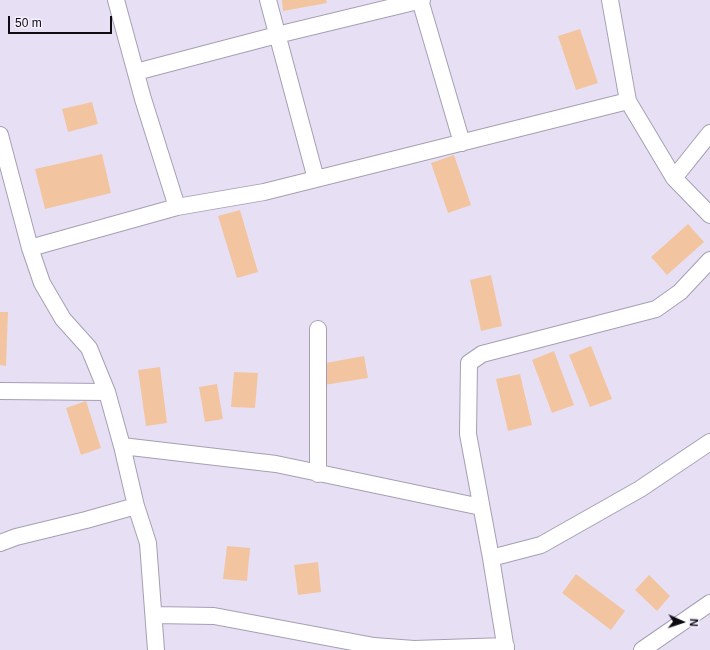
<!DOCTYPE html>
<style>
body{margin:0}
#map{position:relative;width:710px;height:650px;overflow:hidden;background:#e7e0f5;font-family:Arial,sans-serif}
canvas{display:block}
.north{position:absolute;left:662px;top:602px;width:40px;height:40px;-webkit-text-stroke:3px #f3effc;paint-order:stroke;rotate:93deg;font-size:11px;font-weight:700;line-height:16px;text-align:center;color:#0e0b12}
.north::after{content:'';display:block;margin:auto;width:14px;height:18px;background:#0e0b12;clip-path:polygon(50% 0,100% 100%,50% 72%,0 100%)}
.scale{position:absolute;left:8px;top:16px;width:104px;height:18px;box-sizing:border-box;border:2px solid #0e0b12;border-top:0;padding-left:5px;font-size:12px;line-height:14px;white-space:nowrap;color:#0e0b12;-webkit-text-stroke:3px #f3effc;paint-order:stroke}
</style>
<div id="map">
<canvas width="710" height="650"></canvas>
<div class="north">N</div>
<div class="scale">50 m</div>
</div>
<script>
const c = document.querySelector('canvas').getContext('2d');
c.lineJoin = 'round';
function fill(path, color) { c.fillStyle = color; c.fill(path, 'evenodd'); }
function trace(path, color, width, dash) { c.strokeStyle = color; c.lineWidth = width; c.lineCap = dash ? 'butt' : 'round'; c.setLineDash(dash || []); c.stroke(path); }
const building = new Path2D(`
 M 282,0 L 326,0 L 327,3 L 283,11 Z
 M 580,29 L 598,83 L 576,90 L 558,36 Z
 M 92,102 L 98,124 L 68,132 L 62,109 Z
 M 102,154 L 111,193 L 45,209 L 35,169 Z
 M 454,155 L 471,205 L 448,213 L 431,163 Z
 M 240,210 L 258,272 L 237,278 L 218,216 Z
 M 688,224 L 704,242 L 667,275 L 651,257 Z
 M 491,275 L 502,326 L 481,331 L 470,280 Z
 M 0,312 L 8,312 L 6,366 L 0,365 Z
 M 591,346 L 612,399 L 590,407 L 569,355 Z
 M 554,351 L 574,405 L 552,413 L 532,360 Z
 M 364,356 L 368,378 L 324,385 L 320,364 Z
 M 160,367 L 167,423 L 146,426 L 138,370 Z
 M 234,372 L 258,373 L 255,408 L 231,407 Z
 M 520,374 L 532,425 L 508,431 L 496,379 Z
 M 217,384 L 223,419 L 205,422 L 199,387 Z
 M 86,401 L 101,448 L 81,455 L 66,408 Z
 M 227,546 L 250,548 L 247,581 L 223,579 Z
 M 318,562 L 321,592 L 298,595 L 294,565 Z
 M 576,574 L 625,611 L 611,630 L 562,593 Z
 M 649,575 L 670,596 L 657,611 L 635,590 Z`);
const minor = new Path2D(`
 M 116,0 L 143,99 L 177,207
 M 268,0 L 316,179
 M 420,0 L 462,143
 M 610,0 L 628,101 L 674,178 L 710,215
 M 136,72 L 277,35 L 422,0
 M 0,135 L 30,248 L 42,283 L 63,319 L 89,348 L 107,392 L 122,446 L 136,506 L 148,543 L 156,650
 M 674,178 L 710,133
 M 30,248 L 177,207 L 264,192 L 628,101
 M 0,391 L 107,392
 M 122,446 L 276,464 L 481,507
 M 318,474 L 318,329
 M 0,543 L 16,537 L 86,520 L 136,506
 M 491,558 L 541,545 L 640,489 L 710,442
 M 154,615 L 214,616 L 374,646 L 414,649 L 506,646
 M 506,650 L 491,558 L 468,434 L 469,363 L 482,354 L 656,309 L 680,292 L 710,260
 M 642,650 L 710,603`);
fill(building, '#f2c5a0');
trace(minor, '#a69fb3', 18);
trace(minor, '#fff', 16);
</script>
